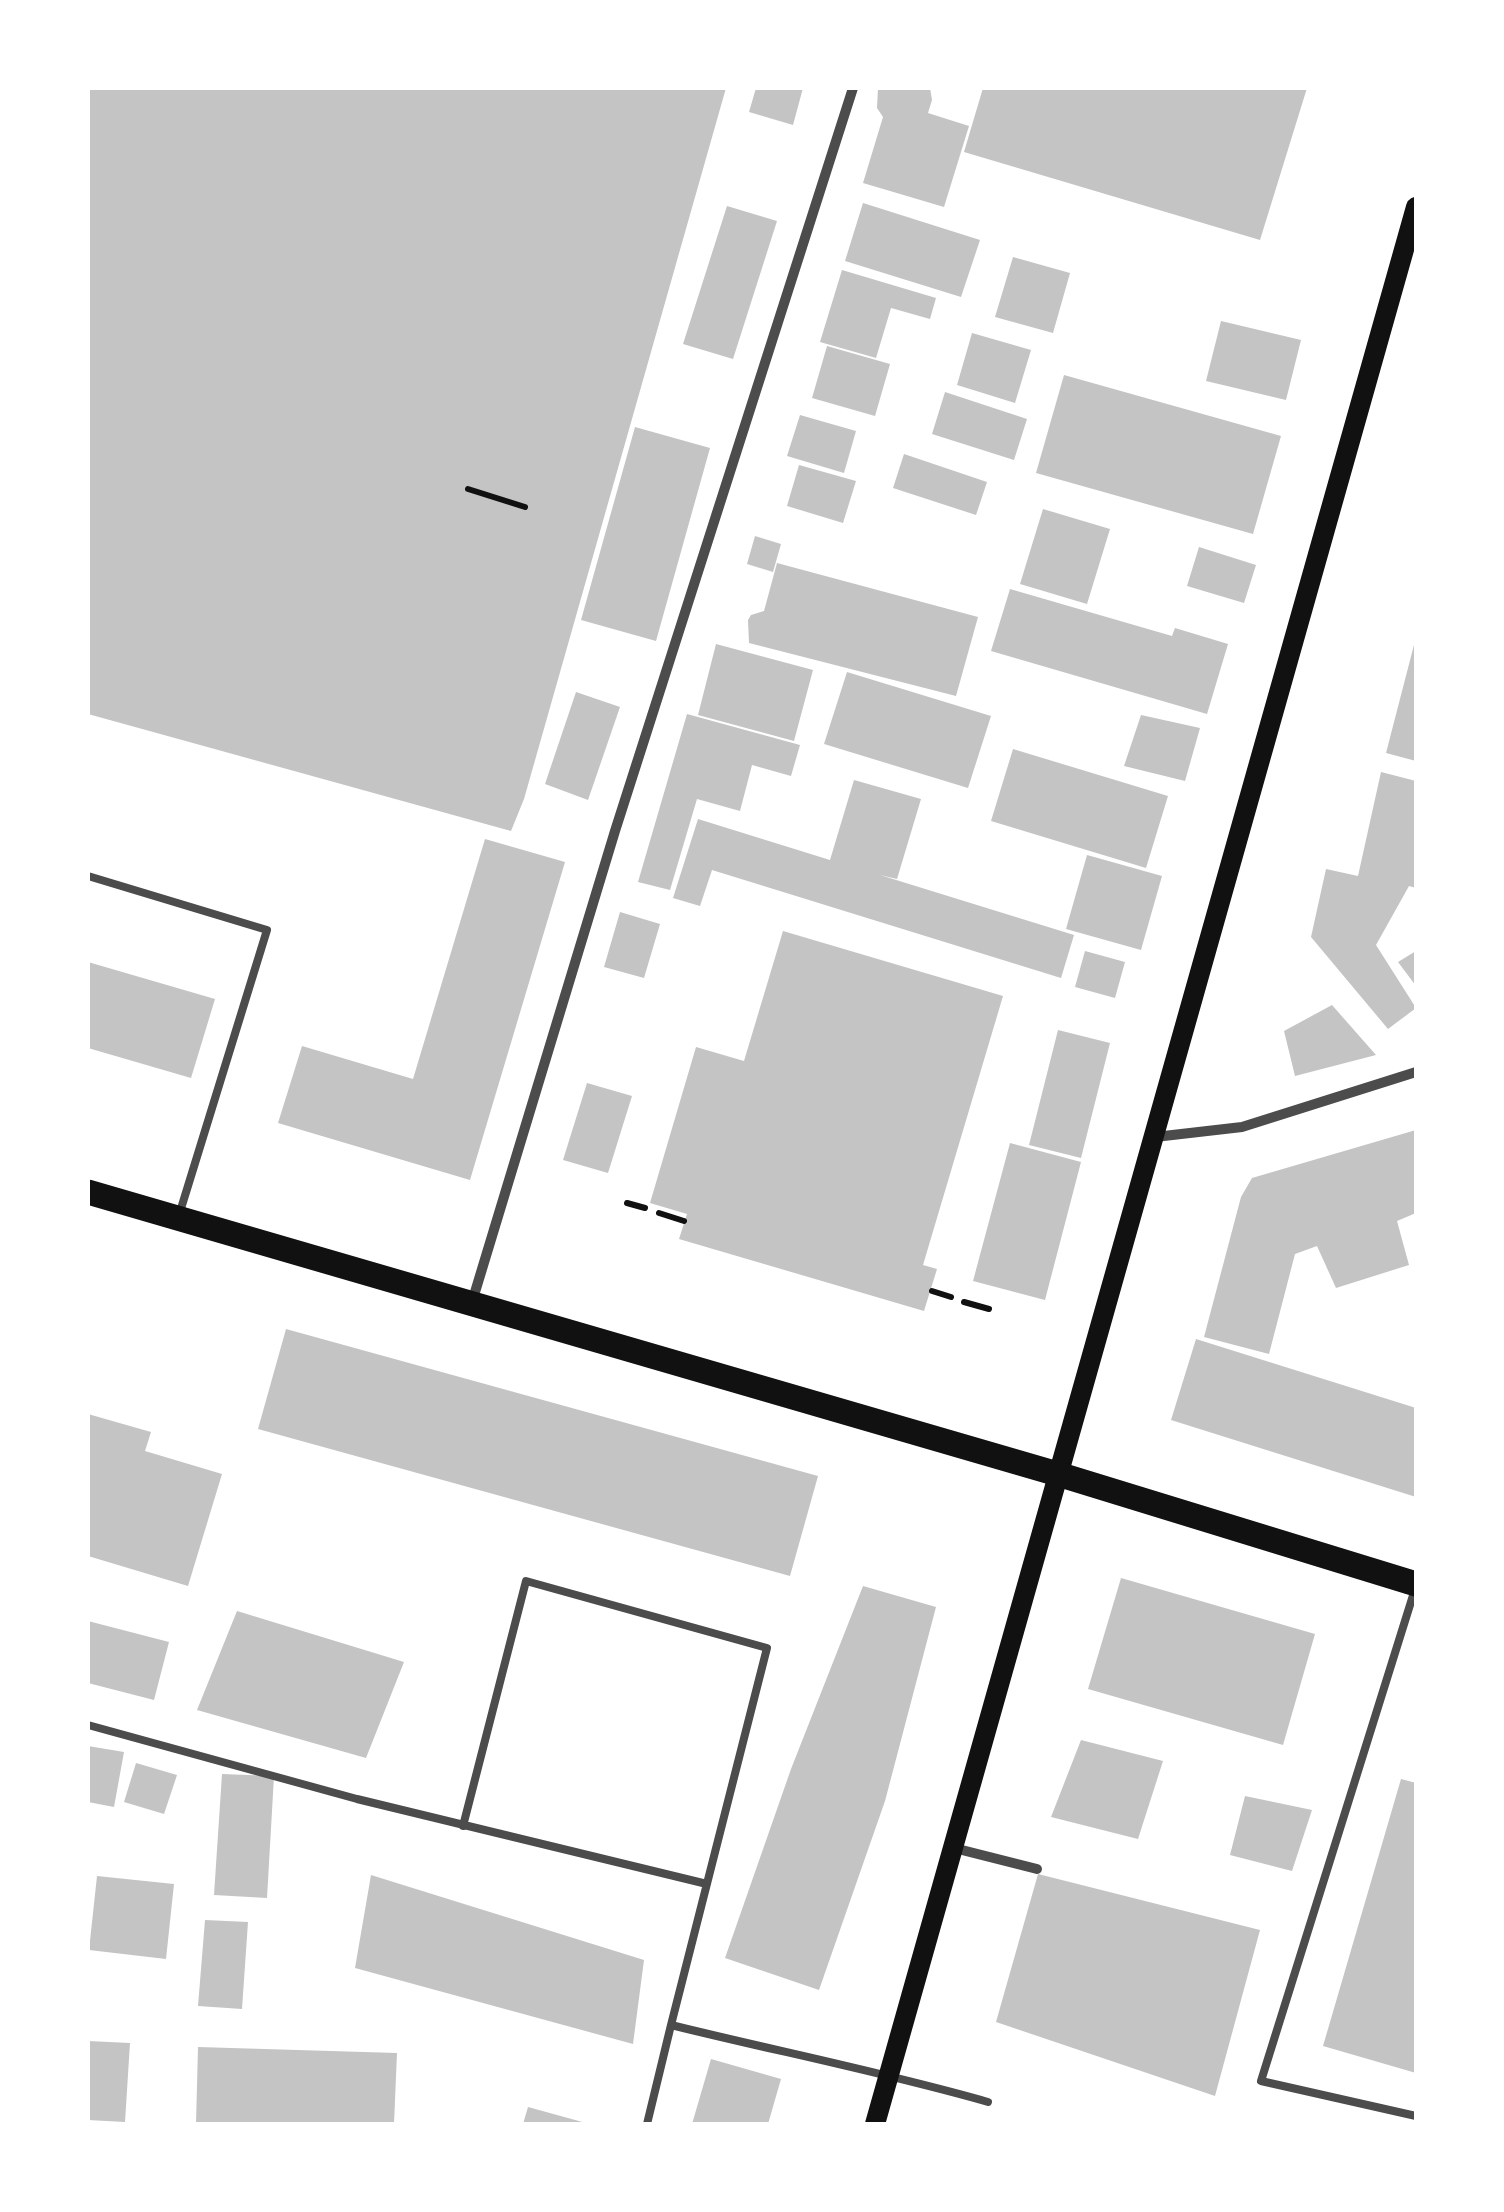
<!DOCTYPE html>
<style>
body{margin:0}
#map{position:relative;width:1504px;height:2212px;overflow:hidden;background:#fff;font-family:Montserrat,sans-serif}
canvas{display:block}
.frame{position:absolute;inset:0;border:90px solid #fff;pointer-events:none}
</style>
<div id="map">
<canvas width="1504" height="2212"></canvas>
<div class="frame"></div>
</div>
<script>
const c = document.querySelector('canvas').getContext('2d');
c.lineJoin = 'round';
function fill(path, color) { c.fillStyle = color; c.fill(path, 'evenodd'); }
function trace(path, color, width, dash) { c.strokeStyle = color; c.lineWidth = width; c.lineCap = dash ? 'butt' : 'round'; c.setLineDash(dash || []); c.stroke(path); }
const building = new Path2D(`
 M 88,88 L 726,88 L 524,799 L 511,831 L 88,714 Z
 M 756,88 L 803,88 L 793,125 L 749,112 Z
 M 878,88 L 930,88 L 932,100 L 928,113 L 969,126 L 944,207 L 863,183 L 883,117 L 877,108 Z
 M 983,88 L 1307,88 L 1260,240 L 964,152 Z
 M 863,203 L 980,240 L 961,297 L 845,261 Z
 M 727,206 L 777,221 L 733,359 L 683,344 Z
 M 1013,257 L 1070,273 L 1053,333 L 995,317 Z
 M 842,270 L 936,298 L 930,319 L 891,308 L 876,358 L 820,342 Z
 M 1221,321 L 1301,340 L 1286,400 L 1206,381 Z
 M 972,333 L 1031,350 L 1015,403 L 957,385 Z
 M 827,346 L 890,364 L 875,416 L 812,398 Z
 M 1064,375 L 1281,436 L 1253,534 L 1036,473 Z
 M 945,392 L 1027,419 L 1014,460 L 932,434 Z
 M 800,415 L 856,431 L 844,473 L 787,456 Z
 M 635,427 L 710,448 L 656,641 L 581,620 Z
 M 904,454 L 987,482 L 976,515 L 893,488 Z
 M 799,465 L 856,481 L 843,523 L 787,506 Z
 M 1043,509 L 1110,529 L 1087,604 L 1020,584 Z
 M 755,536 L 781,544 L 773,572 L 747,564 Z
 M 1199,547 L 1256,565 L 1244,603 L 1187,586 Z
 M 777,563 L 978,617 L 956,696 L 749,643 L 748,620 L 751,615 L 764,611 Z
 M 1010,589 L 1172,636 L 1175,628 L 1228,644 L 1207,714 L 991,651 Z
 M 1415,641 L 1416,642 L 1416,761 L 1386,753 Z
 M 716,644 L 813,670 L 794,741 L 698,715 Z
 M 847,672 L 991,716 L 968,788 L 824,744 Z
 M 576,692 L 620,707 L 588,800 L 545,784 Z
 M 687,714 L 800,745 L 791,776 L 752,765 L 740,811 L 697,799 L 670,890 L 638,882 Z
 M 1141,715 L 1200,728 L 1185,781 L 1124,766 Z
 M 1013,749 L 1168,796 L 1146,868 L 991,821 Z
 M 1381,772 L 1416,781 L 1416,888 L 1409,886 L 1376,945 L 1416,1008 L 1388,1029 L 1311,937 L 1326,869 L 1358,876 Z
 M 854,780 L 921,799 L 897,879 L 880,875 L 1074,935 L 1061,978 L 712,870 L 700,906 L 673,898 L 698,819 L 830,860 Z
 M 485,839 L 565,862 L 470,1180 L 278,1123 L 302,1046 L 413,1079 Z
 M 1087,855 L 1162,876 L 1141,950 L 1066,929 Z
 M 620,912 L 660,924 L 644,978 L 604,967 Z
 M 783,931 L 1003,996 L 923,1265 L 937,1269 L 924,1311 L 679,1239 L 687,1214 L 650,1203 L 696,1047 L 744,1061 Z
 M 1085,951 L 1125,962 L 1115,998 L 1075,987 Z
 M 1416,951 L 1416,986 L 1398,962 Z
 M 88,962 L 215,999 L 191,1078 L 88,1048 Z
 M 1332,1005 L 1376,1055 L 1295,1076 L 1284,1031 Z
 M 1058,1030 L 1110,1043 L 1081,1158 L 1029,1145 Z
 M 587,1083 L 632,1096 L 608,1173 L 563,1160 Z
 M 1416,1130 L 1416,1213 L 1397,1221 L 1409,1265 L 1336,1288 L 1317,1246 L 1295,1254 L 1269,1354 L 1204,1337 L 1241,1197 L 1252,1178 Z
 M 1010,1143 L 1081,1162 L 1045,1300 L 973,1281 Z
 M 286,1329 L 818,1476 L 790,1576 L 258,1429 Z
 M 1196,1339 L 1416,1408 L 1416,1497 L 1171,1420 Z
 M 88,1414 L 151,1432 L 145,1451 L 222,1474 L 188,1586 L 88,1556 Z
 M 1121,1578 L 1315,1634 L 1283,1745 L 1088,1689 Z
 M 863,1586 L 936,1607 L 885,1801 L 819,1990 L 725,1958 L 791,1769 Z
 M 237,1611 L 404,1662 L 366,1758 L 197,1710 Z
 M 88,1621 L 169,1642 L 154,1700 L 88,1683 Z
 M 1081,1740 L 1163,1761 L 1138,1839 L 1051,1817 Z
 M 88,1746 L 124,1752 L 114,1807 L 88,1802 Z
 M 136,1763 L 177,1775 L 164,1814 L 124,1802 Z
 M 222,1774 L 274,1776 L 267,1898 L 214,1895 Z
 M 1401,1779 L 1416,1783 L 1416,2073 L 1323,2046 Z
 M 1245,1796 L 1312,1810 L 1292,1871 L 1230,1855 Z
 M 1038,1874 L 1260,1930 L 1215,2096 L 996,2022 Z
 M 371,1875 L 644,1960 L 633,2044 L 355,1968 Z
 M 97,1876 L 174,1884 L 166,1959 L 89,1950 Z
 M 205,1920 L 248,1922 L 242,2009 L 198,2006 Z
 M 88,2041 L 130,2043 L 125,2122 L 88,2120 Z
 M 198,2047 L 397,2053 L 394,2124 L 196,2124 Z
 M 711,2059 L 781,2079 L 768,2124 L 692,2124 Z
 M 528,2107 L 586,2123 L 586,2124 L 523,2124 Z`);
const path = new Path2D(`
 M 468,489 L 525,507
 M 627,1203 L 645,1208
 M 659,1213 L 684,1221
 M 932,1291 L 951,1297
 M 964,1302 L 989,1309`);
const service = new Path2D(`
 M 88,876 L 267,930 L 179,1215
 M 1415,1589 L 1261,2081 L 1416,2116
 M 88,1725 L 357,1799 L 707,1884
 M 463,1826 L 526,1581 L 767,1648 L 671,2025
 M 647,2124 L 671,2025 C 776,2051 883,2072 988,2102`);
const minor = new Path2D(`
 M 1155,1137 L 1242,1127 L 1416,1072
 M 472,1302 L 615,831 L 853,88
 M 954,1848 L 1037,1869`);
const secondary = new Path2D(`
 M 875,2124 L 1416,207`);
const primary = new Path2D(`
 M 88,1192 L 1061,1475 L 1416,1584`);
fill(building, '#c4c4c4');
trace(path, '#111', 6);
trace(service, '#4c4c4c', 8);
trace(minor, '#4c4c4c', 10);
trace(secondary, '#111', 20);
trace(primary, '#111', 25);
</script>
